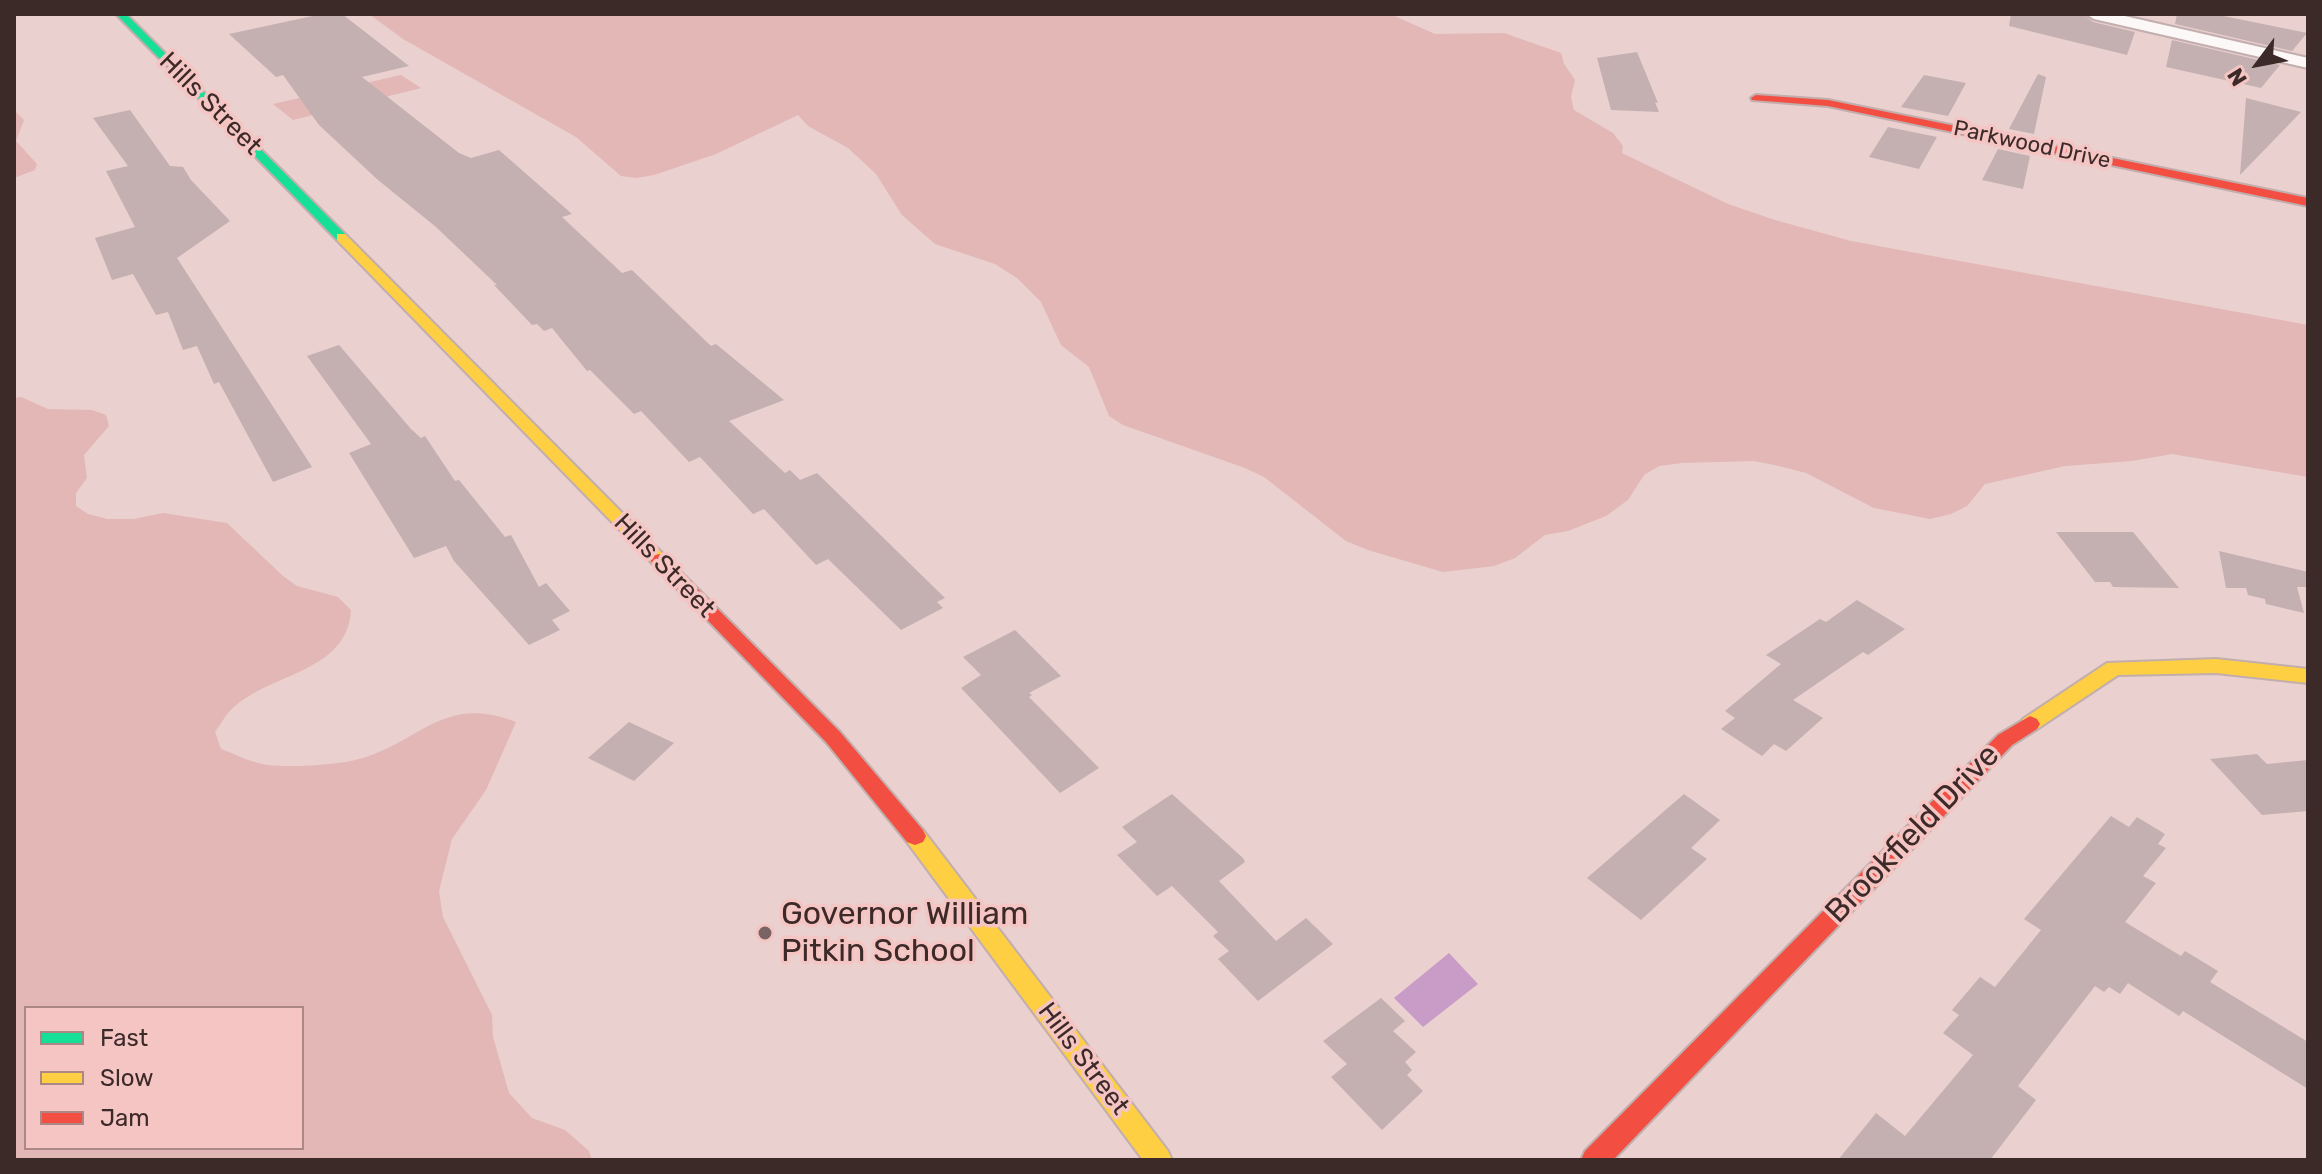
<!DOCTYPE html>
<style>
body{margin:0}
#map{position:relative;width:2322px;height:1174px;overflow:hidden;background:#ead0ce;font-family:Rubik,sans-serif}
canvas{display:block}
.frame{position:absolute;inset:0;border:16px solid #3c2a29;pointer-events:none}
.legend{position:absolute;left:24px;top:1006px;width:280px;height:144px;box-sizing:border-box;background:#f5c5c3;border:2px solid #ab8785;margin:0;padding:10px 14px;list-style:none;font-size:24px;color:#3c2a29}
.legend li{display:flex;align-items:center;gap:16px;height:40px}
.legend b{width:40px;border:2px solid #ab8785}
.north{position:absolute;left:2218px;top:24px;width:80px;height:80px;-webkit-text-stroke:6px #f5c5c3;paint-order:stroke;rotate:238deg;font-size:22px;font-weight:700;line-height:32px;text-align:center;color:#3c2a29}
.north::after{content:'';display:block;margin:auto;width:28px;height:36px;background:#3c2a29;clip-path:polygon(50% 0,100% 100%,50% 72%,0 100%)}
</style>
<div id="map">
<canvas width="2322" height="1174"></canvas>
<div class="frame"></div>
<ul class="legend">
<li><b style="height:10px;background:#16e098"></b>Fast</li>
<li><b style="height:10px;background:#ffcf43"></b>Slow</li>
<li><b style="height:10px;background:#f24e42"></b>Jam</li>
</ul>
<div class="north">N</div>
</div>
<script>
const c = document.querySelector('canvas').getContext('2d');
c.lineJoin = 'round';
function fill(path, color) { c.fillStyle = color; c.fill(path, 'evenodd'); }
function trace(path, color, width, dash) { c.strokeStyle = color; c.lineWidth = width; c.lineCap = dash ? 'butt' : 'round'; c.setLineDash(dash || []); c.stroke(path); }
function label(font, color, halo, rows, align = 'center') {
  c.font = font + ' Rubik,sans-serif'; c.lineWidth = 7; c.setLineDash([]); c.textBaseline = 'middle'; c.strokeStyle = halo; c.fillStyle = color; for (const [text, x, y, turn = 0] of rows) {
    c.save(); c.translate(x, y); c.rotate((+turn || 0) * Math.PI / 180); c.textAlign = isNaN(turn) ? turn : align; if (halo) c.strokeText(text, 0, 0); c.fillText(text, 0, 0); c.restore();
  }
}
const green = new Path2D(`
 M 369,14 L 1390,14 L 1435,34 L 1504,33 L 1561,53 L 1564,64 L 1575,80 L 1571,97 L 1574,110 L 1613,133 L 1623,146 L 1622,153 L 1728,204 L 1775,220 L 1851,241 L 2308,325 L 2308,477 L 2172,454 L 2132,461 L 2065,466 L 1985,484 L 1967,506 L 1951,514 L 1930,519 L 1874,508 L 1806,473 L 1779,466 L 1754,461 L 1682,463 L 1659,466 L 1644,475 L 1628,500 L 1606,516 L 1568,531 L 1545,535 L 1515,558 L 1494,566 L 1443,572 L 1368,550 L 1346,541 L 1264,477 L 1245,468 L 1123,425 L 1109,416 L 1089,367 L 1061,345 L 1041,302 L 1017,278 L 995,264 L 935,244 L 902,215 L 876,174 L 848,148 L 808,126 L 798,115 L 716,154 L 654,175 L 636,178 L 621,176 L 576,137 L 403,39 Z
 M 401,75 L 421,88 L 293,120 L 273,104 Z
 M 14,110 L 24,120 L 16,141 L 37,164 L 35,170 L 14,178 Z
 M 21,397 L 48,409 L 92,410 L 106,415 L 109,426 L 84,455 L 87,478 L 76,493 L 76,506 L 88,514 L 107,519 L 134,519 L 163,513 L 227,523 L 283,576 L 297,586 L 338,597 L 351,610 C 347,675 266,672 229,712 C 224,717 220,726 215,732 L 221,749 C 235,754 252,763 268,765 C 291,768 344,765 366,757 C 425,737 446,695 516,722 L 486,790 L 452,839 L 439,891 L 443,917 L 492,1015 L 493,1037 L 509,1093 L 532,1118 L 565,1130 L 589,1151 L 592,1160 L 14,1160 L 14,398 ZM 302,1008 L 302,1148 L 26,1148 L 26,1008 Z`);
const water = new Path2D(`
 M 1449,953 L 1478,984 L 1423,1027 L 1394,998 Z`);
const building = new Path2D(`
 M 322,14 L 342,14 L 409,66 L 362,77 L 459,153 L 471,158 L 499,150 L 572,214 L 562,217 L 622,273 L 632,270 L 711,346 L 716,344 L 784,400 L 729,421 L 785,473 L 790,470 L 800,480 L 817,473 L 945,598 L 937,602 L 943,608 L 901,630 L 828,559 L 816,565 L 764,509 L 753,514 L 700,457 L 689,462 L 641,411 L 634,414 L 590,370 L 587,371 L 552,328 L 544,331 L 537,324 L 532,325 L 494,285 L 497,285 L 436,227 L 378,180 L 319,125 L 283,75 L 276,77 L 229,34 Z
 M 2011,14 L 2083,14 L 2093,22 L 2135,32 L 2127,55 L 2009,26 Z
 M 2177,14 L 2214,14 L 2307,33 L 2292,51 L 2175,24 Z
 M 2172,40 L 2280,65 L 2261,88 L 2166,67 Z
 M 1637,52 L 1658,103 L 1655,102 L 1659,112 L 1611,110 L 1597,58 Z
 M 2038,74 L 2046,77 L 2034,134 L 2009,129 Z
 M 1924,75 L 1966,83 L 1948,116 L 1901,107 Z
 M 2246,98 L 2301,112 L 2240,175 Z
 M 130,110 L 170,166 L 183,167 L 191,180 L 230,221 L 177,258 L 312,467 L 273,482 L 219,382 L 214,384 L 197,346 L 183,350 L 168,312 L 156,315 L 133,274 L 112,280 L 95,238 L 135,227 L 106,171 L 128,166 L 93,118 Z
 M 1888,127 L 1937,137 L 1919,169 L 1869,157 Z
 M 1998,149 L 2030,156 L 2023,189 L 1982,180 Z
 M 339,345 L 411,429 L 421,438 L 425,436 L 455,481 L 459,480 L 505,537 L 511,535 L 539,587 L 546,583 L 570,611 L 552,620 L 560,630 L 529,645 L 454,561 L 446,546 L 414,558 L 349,453 L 371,444 L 307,356 Z
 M 2056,532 L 2133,532 L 2179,588 L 2113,587 L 2110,582 L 2095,582 Z
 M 2219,551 L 2308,572 L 2308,587 L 2297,587 L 2304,613 L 2266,604 L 2265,599 L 2248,595 L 2246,588 L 2226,588 Z
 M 1857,600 L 1905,629 L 1868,655 L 1863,652 L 1793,700 L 1823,718 L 1786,751 L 1774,744 L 1762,756 L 1721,729 L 1735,718 L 1725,711 L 1781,664 L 1766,655 L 1820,619 L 1826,622 Z
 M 1015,630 L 1061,676 L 1029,693 L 1032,695 L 1029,697 L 1099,768 L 1060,793 L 961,688 L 981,675 L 963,657 Z
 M 629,722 L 674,743 L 634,781 L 588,758 Z
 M 2257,754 L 2267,764 L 2308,760 L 2308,811 L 2262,815 L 2210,759 Z
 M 1172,794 L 1243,858 L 1245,862 L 1219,881 L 1276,941 L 1306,918 L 1333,944 L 1258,1001 L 1218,959 L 1229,951 L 1213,936 L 1218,932 L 1172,886 L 1157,896 L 1117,855 L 1137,842 L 1122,827 Z
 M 1684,794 L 1720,820 L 1691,848 L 1707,859 L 1641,920 L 1587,878 Z
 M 2111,816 L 2129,827 L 2137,817 L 2165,834 L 2158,844 L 2166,848 L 2143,876 L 2156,883 L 2125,922 L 2181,956 L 2185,951 L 2218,971 L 2210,982 L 2308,1042 L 2308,1089 L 2183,1011 L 2179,1016 L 2128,983 L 2120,994 L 2109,987 L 2104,992 L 2095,986 L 2018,1086 L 2036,1100 L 1990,1160 L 1838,1160 L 1876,1113 L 1905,1136 L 1973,1055 L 1943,1033 L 1959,1015 L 1952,1010 L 1980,977 L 1995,987 L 2041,930 L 2024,919 Z
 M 1381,998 L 1405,1021 L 1393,1031 L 1416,1052 L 1405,1062 L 1412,1070 L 1407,1075 L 1423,1091 L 1382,1130 L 1331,1077 L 1347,1064 L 1323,1041 Z`);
const street = new Path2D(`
 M 2086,14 L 2116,14 L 2308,58 L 2308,68 L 2094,19 Z`);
const fast = new Path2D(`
 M 116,14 L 126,14 L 345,234 L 345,240 L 337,240 Z`);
const slow = new Path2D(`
 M 337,234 L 345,234 L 665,556 L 668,560 L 665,564 L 653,564 L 337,240 Z
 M 2216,659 L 2308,669 L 2308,683 L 2216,673 L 2118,675 L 2037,729 L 2023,729 L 2020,724 L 2023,719 L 2107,663 Z
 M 915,827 L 923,830 L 1168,1151 L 1172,1160 L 1143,1160 L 907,842 L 904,836 L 907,830 Z`);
const jam = new Path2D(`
 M 1756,95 L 1828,100 L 2308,198 L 2308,206 L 1828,106 L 1752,100 L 1751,98 Z
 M 659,554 L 665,556 L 840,732 L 923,830 L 926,836 L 923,842 L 915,845 L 907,842 L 826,742 L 653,564 L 650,560 L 653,556 Z
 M 2030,716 L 2037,719 L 2040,724 L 2037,729 L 2012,745 L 1613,1160 L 1581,1160 L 1585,1151 L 1998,735 Z`);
const markers = [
 [765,933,8,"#796463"]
];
const farStreetnames = [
 ["Parkwood Drive",2032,145,12]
];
const streetNames = [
 ["Hills Street",210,104,45],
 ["Hills Street",664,566,46],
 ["Hills Street",1083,1059,53]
];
const nearStreetnames = [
 ["Brookfield Drive",1913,834,-46]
];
const nearPoinames = [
 ["Governor William",781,915],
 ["Pitkin School",781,952]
];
fill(green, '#e2b7b5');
fill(water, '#c89cc7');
fill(building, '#c4b0b1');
trace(street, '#c2aead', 4);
trace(fast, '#c2aead', 4);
trace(slow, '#c2aead', 4);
trace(jam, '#c2aead', 4);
fill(street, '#fcf8f8');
fill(fast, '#16e098');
fill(slow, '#ffcf43');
fill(jam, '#f24e42');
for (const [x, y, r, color] of markers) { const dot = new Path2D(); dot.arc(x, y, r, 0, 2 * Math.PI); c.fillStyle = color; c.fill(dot); trace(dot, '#f5c5c3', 3); }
label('22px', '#3c2a29', '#f5c5c3', farStreetnames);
label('26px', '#3c2a29', '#f5c5c3', streetNames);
label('32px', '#3c2a29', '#f5c5c3', nearStreetnames);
label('32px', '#3c2a29', '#f5c5c3', nearPoinames, 'left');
</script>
